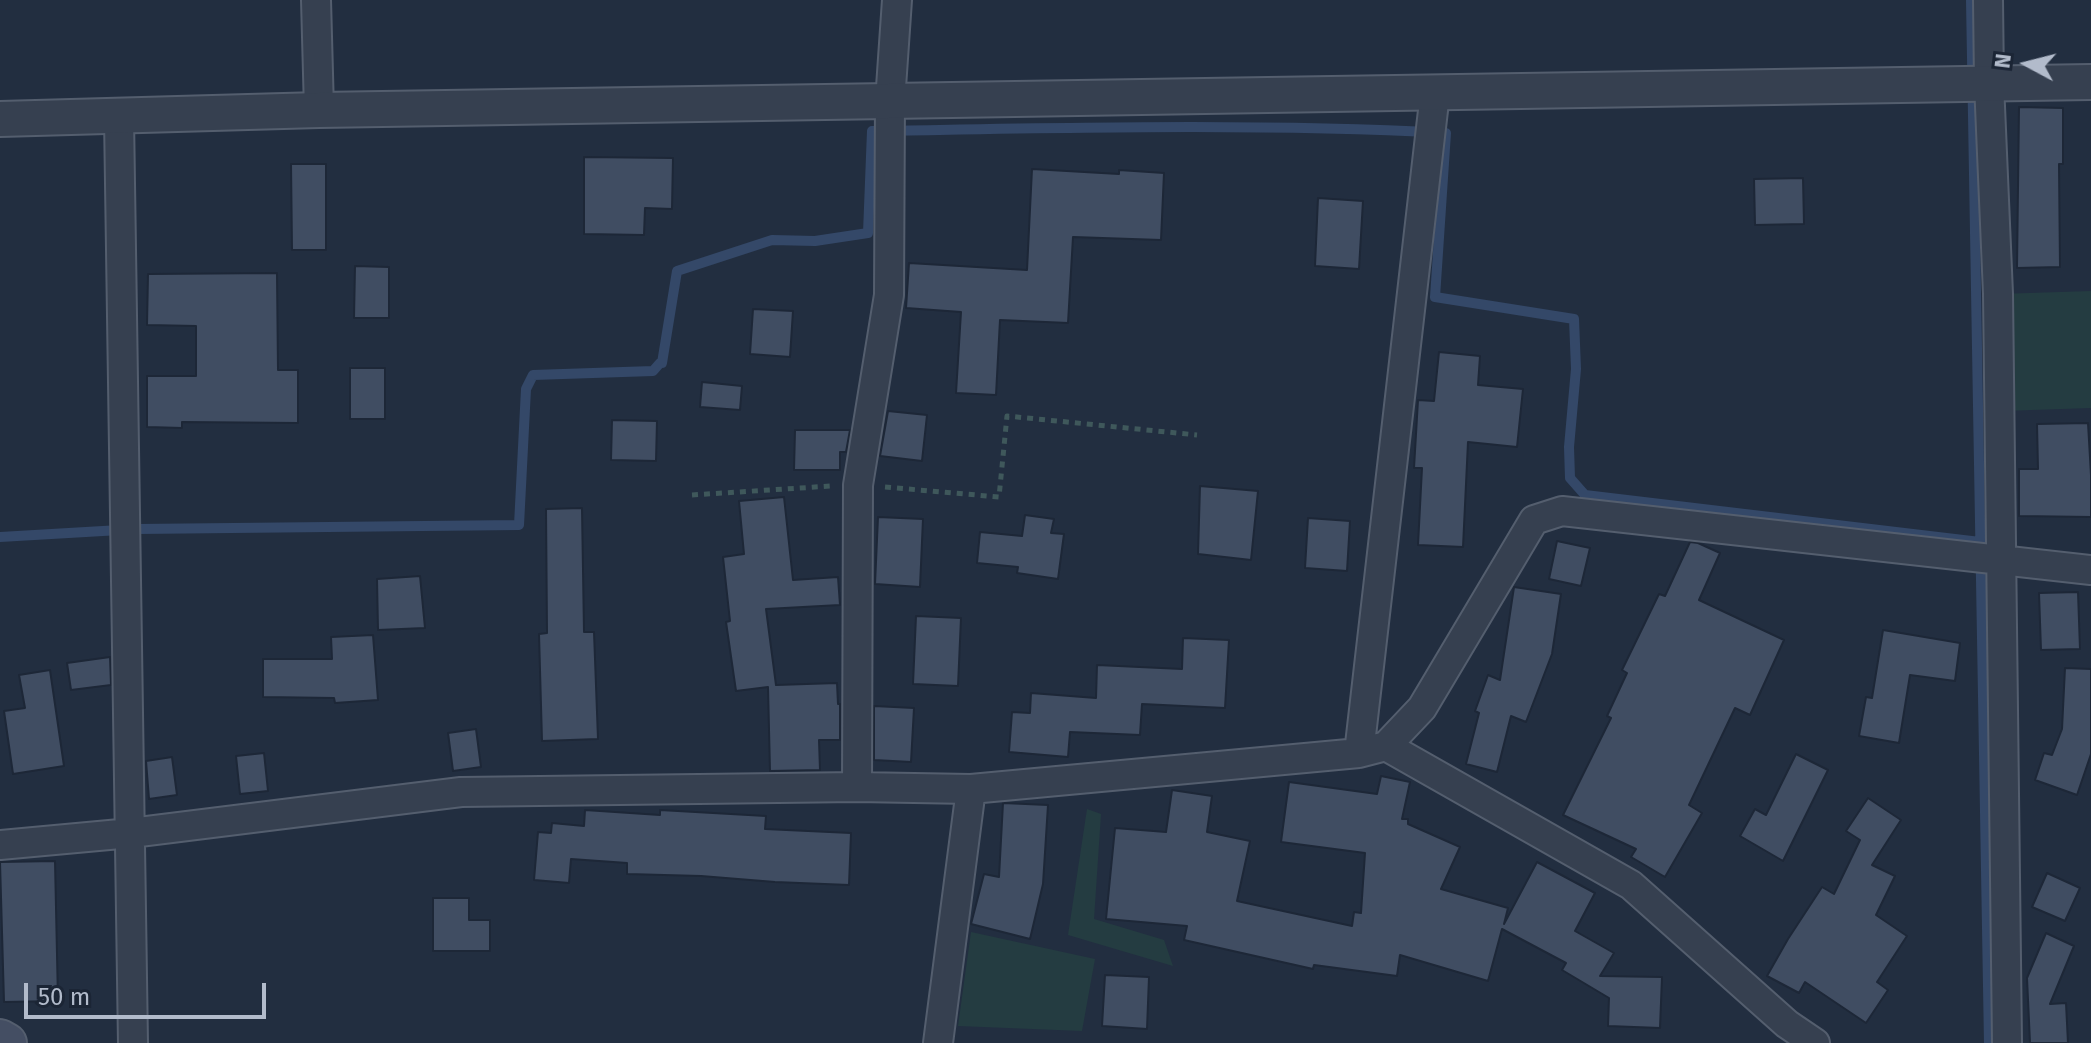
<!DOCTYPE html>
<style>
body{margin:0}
#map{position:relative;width:2091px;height:1043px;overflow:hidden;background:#222e40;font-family:"Fira Sans",sans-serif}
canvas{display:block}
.north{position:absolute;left:1987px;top:24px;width:80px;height:80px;-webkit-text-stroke:6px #1b2535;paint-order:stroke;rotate:277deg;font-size:22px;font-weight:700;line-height:32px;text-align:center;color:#b2bbcb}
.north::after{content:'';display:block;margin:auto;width:28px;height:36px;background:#b2bbcb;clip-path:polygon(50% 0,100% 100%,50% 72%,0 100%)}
.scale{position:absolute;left:24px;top:983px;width:242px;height:36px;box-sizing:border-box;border:4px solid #b2bbcb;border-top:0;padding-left:10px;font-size:24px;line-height:28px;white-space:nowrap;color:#b2bbcb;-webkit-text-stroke:6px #1b2535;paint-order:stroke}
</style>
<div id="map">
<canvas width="2091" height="1043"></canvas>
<div class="north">N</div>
<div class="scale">50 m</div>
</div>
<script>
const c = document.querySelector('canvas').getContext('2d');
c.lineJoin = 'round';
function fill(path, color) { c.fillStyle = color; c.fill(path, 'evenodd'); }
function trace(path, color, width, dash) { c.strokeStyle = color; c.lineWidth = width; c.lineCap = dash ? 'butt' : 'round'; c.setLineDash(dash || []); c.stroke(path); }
const green = new Path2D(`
 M 2091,291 L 2091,408 L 2003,411 L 1998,294 Z
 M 1087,809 L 1101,814 L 1094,919 L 1164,940 L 1173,966 L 1068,935 Z
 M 971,932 L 1095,959 L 1082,1031 L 958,1026 Z`);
const stream = new Path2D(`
 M 1971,0 L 1989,1043
 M 0,537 L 137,529 L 519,525 L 526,389 L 533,375 L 653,371 L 660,363 L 662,363 L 677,271 L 772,240 L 815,241 L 868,233 L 872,131 C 1063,128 1254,123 1446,133 L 1435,297 L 1574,319 L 1576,369 L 1569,447 L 1570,478 L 1585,495 L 1980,542`);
const building = new Path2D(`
 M 2019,107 L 2063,108 L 2063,164 L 2059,164 L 2060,267 L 2017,268 Z
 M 584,157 L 673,158 L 672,209 L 645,208 L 644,235 L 584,234 Z
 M 291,164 L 326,164 L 326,250 L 292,250 Z
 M 1032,169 L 1119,174 L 1119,170 L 1164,173 L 1161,240 L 1073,237 L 1068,323 L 1000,320 L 996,395 L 956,393 L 961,312 L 906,308 L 909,263 L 1027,270 Z
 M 1803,178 L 1804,224 L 1755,225 L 1754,179 Z
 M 1318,198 L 1363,201 L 1359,269 L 1315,266 Z
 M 355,266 L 389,267 L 389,318 L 354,318 Z
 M 277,273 L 278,370 L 298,370 L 298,423 L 182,422 L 182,428 L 147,427 L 147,376 L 196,376 L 196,326 L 147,325 L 148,274 Z
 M 753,309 L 793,311 L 790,357 L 750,354 Z
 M 1439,352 L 1480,356 L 1478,385 L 1523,389 L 1517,447 L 1468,442 L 1463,547 L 1418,545 L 1422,468 L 1414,468 L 1418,400 L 1434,401 Z
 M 350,368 L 385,368 L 385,419 L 350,419 Z
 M 702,382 L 742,386 L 740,410 L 700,407 Z
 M 888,411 L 927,415 L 922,461 L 880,456 Z
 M 612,420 L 657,421 L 656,461 L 611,460 Z
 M 2088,423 L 2091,475 L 2091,517 L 2019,516 L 2019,469 L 2038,469 L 2037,424 Z
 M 795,430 L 850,430 L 846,452 L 840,452 L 840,470 L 794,470 Z
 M 1200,486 L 1258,491 L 1251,560 L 1198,554 Z
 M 784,497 L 793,580 L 838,577 L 840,605 L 766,609 L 776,685 L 837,683 L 838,704 L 840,704 L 840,740 L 819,740 L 820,770 L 770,771 L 768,687 L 736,691 L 726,622 L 730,621 L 723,557 L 744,554 L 739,501 Z
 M 582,508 L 584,632 L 594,632 L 598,739 L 542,741 L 539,634 L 547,633 L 546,509 Z
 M 1025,515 L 1054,519 L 1051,533 L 1064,534 L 1058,579 L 1017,573 L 1018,567 L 977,563 L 980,532 L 1022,536 Z
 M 878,517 L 923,519 L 920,587 L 875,584 Z
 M 1308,518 L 1350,521 L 1347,571 L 1305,568 Z
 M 1557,541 L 1590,548 L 1581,586 L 1549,579 Z
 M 1690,542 L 1698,543 L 1720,553 L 1699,600 L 1784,640 L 1750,715 L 1735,708 L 1689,805 L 1702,813 L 1665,877 L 1631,857 L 1636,849 L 1563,815 L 1611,718 L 1607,716 L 1627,673 L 1622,670 L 1659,594 L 1665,596 Z
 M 420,576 L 425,628 L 378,630 L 377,579 Z
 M 1514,587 L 1561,594 L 1552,654 L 1526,722 L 1511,716 L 1497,772 L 1466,764 L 1479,713 L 1475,711 L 1488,675 L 1500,680 Z
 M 2078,592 L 2080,649 L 2041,650 L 2039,593 Z
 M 916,616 L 961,618 L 958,686 L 913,684 Z
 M 1883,630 L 1960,643 L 1955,681 L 1910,675 L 1899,743 L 1859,736 L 1866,697 L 1872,698 Z
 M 373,635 L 378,700 L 335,703 L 334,698 L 263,697 L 263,659 L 332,659 L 331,637 Z
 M 1183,638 L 1229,640 L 1225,708 L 1142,704 L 1140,735 L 1070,732 L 1068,757 L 1009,752 L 1012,712 L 1030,713 L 1031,693 L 1096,698 L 1097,665 L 1182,669 Z
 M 110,657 L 111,685 L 71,690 L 67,663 Z
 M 2065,668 L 2091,669 L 2091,754 L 2077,795 L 2035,780 L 2044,753 L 2052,755 L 2062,729 Z
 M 50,670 L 64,766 L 13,774 L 4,711 L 25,708 L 19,675 Z
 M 874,706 L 914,708 L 911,762 L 874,760 Z
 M 476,729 L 481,767 L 453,771 L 448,733 Z
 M 264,753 L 268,791 L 240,794 L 236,756 Z
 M 1796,754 L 1828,770 L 1783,861 L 1740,836 L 1755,809 L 1766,815 Z
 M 172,757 L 177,795 L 149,799 L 146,761 Z
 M 1381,776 L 1410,782 L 1402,819 L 1408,819 L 1408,824 L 1460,847 L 1441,889 L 1508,908 L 1504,924 L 1537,862 L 1595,893 L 1575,931 L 1614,953 L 1600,976 L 1662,977 L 1660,1028 L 1608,1026 L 1609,998 L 1562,970 L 1566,963 L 1502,929 L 1488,981 L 1400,955 L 1397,976 L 1314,965 L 1313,969 L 1184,940 L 1187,926 L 1106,919 L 1115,828 L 1166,832 L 1172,790 L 1212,796 L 1207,832 L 1250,841 L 1237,901 L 1352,926 L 1354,912 L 1361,913 L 1365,853 L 1281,842 L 1289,782 L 1377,794 Z
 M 1868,798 L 1901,820 L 1872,865 L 1895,876 L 1876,915 L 1907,936 L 1877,982 L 1888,990 L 1866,1023 L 1805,982 L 1799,993 L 1767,976 L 1788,939 L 1822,887 L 1834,894 L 1860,840 L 1846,831 Z
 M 1003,803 L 1048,805 L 1043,884 L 1030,939 L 971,924 L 984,874 L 999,877 Z
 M 585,810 L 660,815 L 660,810 L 766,816 L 765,829 L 851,833 L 849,885 L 775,882 L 701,876 L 627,874 L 627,863 L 571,859 L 569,883 L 534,880 L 538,832 L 551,833 L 552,823 L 584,826 Z
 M 55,861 L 58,1001 L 4,1002 L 0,862 Z
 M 2047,873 L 2080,888 L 2065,921 L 2032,907 Z
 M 433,898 L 469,898 L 469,920 L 490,920 L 490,951 L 433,951 Z
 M 2046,933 L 2074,946 L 2050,1004 L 2066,1003 L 2068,1043 L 2030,1043 L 2027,978 Z
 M 1105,975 L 1149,977 L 1147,1029 L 1102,1026 Z`);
const path = new Path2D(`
 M 885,487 L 999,497 L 1007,416 L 1197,435
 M 692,495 L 831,486`);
const minor = new Path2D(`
 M 316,0 L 319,110
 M 1988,0 L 1989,83 L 1998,294 L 2007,1043
 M 119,117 L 133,1043
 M 1386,746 L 1631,885 L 1787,1024 L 1815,1043
 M 1359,753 L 1435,93
 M 857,787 L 858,485 L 889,295 L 890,102 L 897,0
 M 0,845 L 131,833 L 461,792 L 857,787 L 971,789 L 1359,753 L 1386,746 L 1422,708 L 1534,520 L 1562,511 L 2091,570
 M 938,1043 L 971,789`);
const tertiary = new Path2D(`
 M 0,119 L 319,110 L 2091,82`);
const secondary = new Path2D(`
 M 0,1039 L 7,1043`);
fill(green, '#243c41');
trace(stream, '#344868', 10);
fill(building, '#404d62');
trace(building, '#1d2737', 2);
trace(minor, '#545e6e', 32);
trace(tertiary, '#545e6e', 38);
trace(secondary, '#545e6e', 42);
trace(path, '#3f585b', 5, [6, 6]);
trace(minor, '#364050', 28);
trace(tertiary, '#364050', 34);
trace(secondary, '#444e63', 38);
</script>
